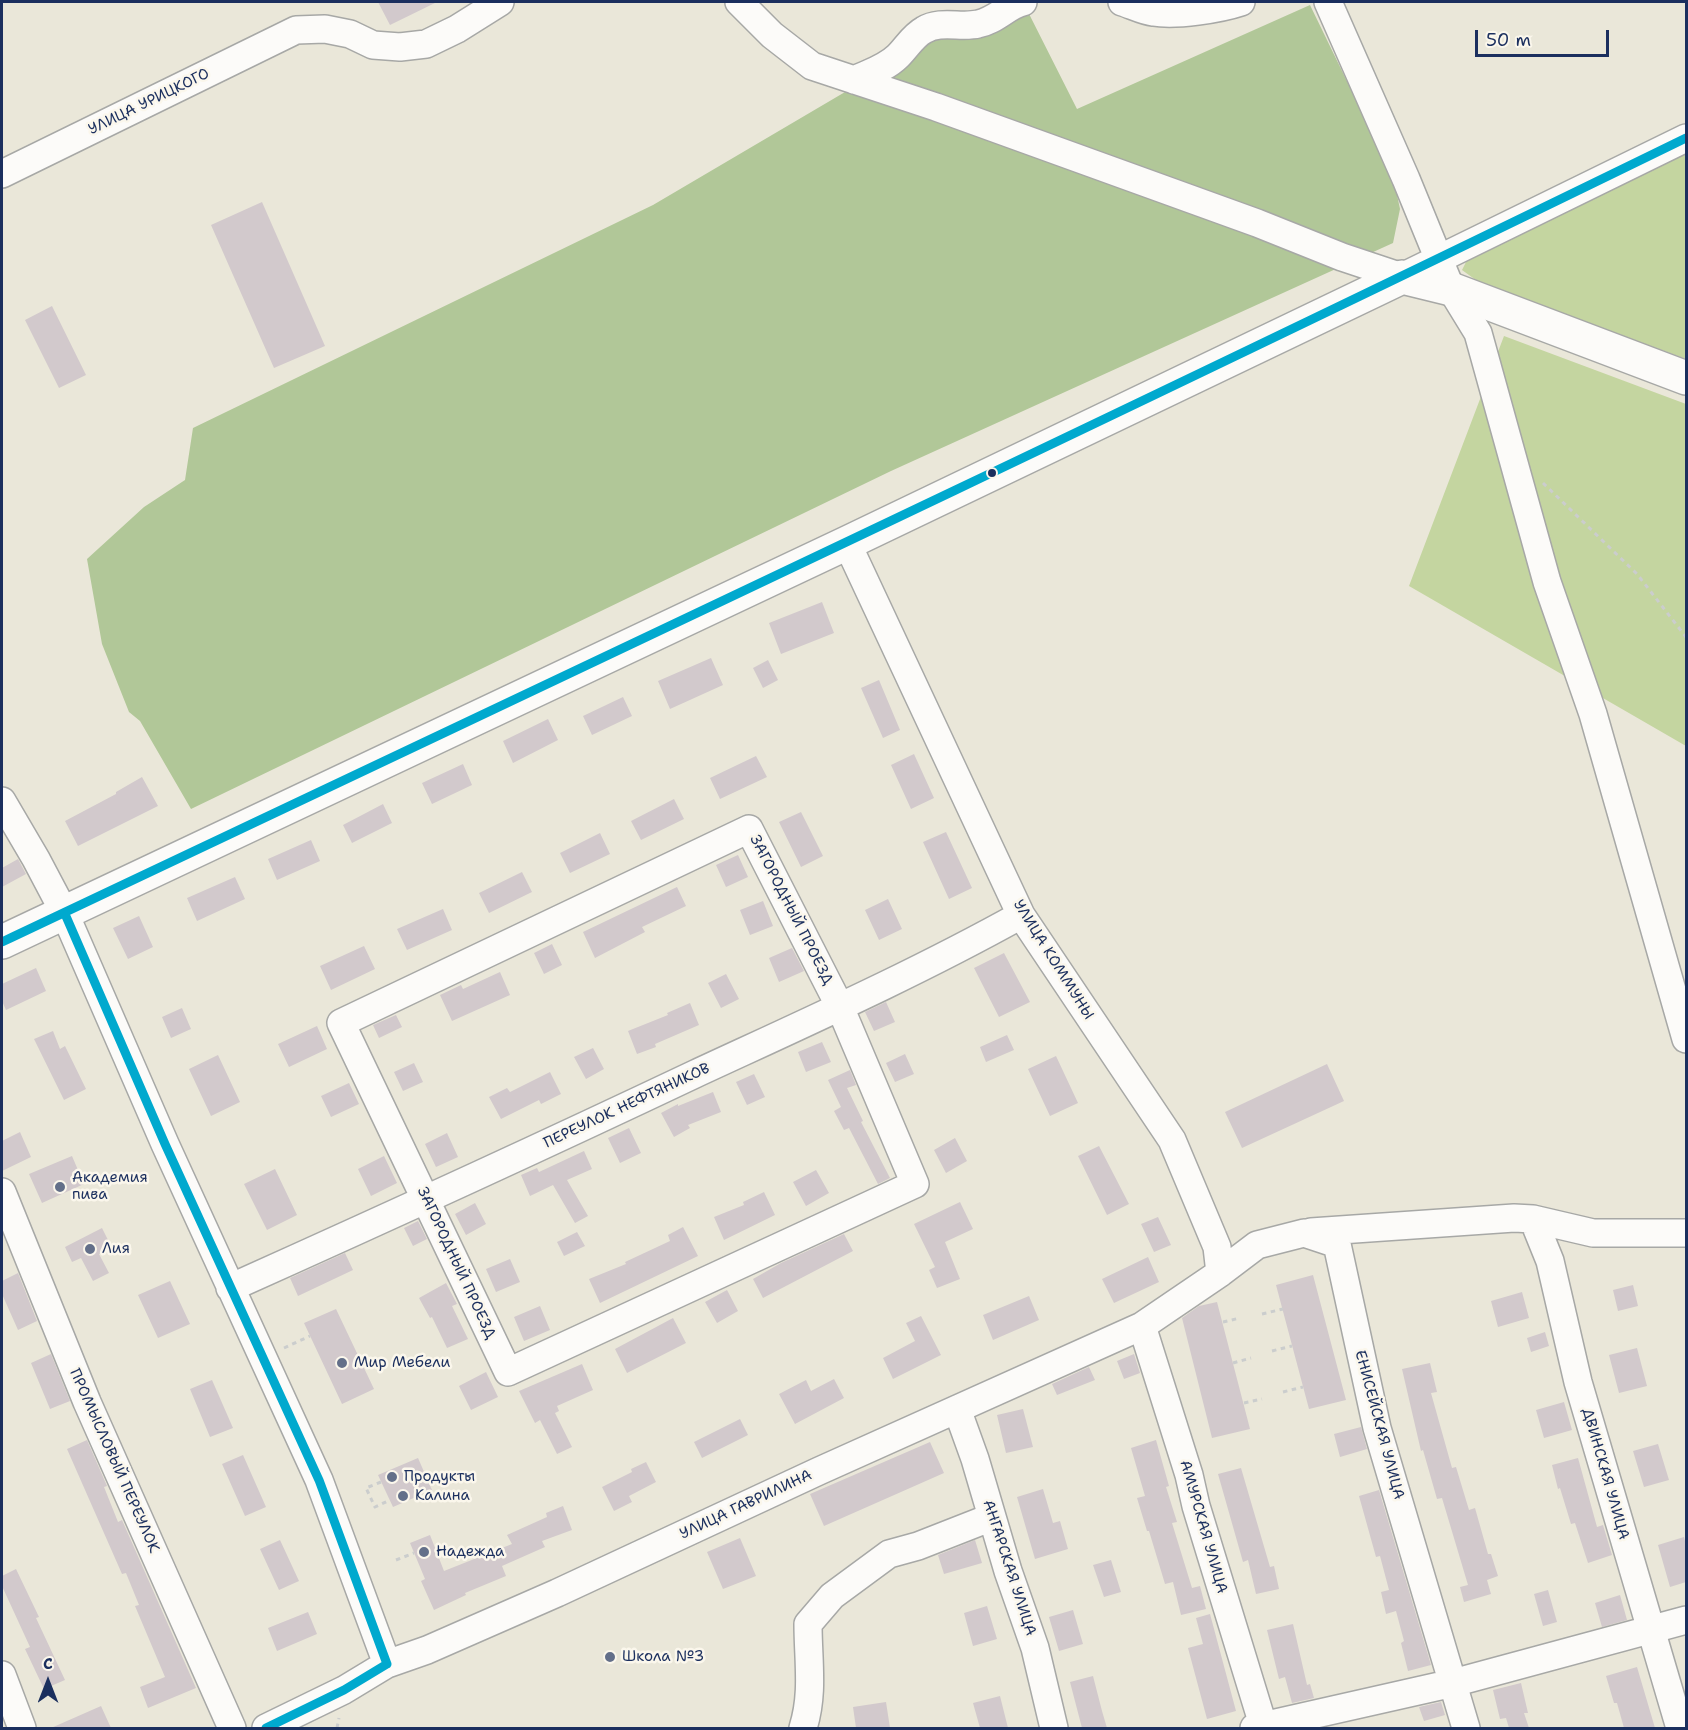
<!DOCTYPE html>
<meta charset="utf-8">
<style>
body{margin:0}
#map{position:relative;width:1688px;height:1730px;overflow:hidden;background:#eae7d9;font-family:"Shantell Sans",sans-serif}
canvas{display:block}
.frame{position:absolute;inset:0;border:3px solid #1b2f5e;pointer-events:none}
.north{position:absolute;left:18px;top:1652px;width:60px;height:60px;-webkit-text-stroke:4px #fbf7ec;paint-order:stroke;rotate:0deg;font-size:16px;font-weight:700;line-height:24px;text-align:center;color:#1b2f5e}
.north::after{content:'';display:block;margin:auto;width:21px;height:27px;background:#1b2f5e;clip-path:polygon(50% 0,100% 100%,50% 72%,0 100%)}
.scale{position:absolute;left:1475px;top:30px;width:134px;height:27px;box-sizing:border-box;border:3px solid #1b2f5e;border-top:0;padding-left:8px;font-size:18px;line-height:21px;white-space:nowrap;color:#1b2f5e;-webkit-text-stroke:4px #fbf7ec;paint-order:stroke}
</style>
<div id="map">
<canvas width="1688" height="1730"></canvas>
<div class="frame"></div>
<div class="north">С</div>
<div class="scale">50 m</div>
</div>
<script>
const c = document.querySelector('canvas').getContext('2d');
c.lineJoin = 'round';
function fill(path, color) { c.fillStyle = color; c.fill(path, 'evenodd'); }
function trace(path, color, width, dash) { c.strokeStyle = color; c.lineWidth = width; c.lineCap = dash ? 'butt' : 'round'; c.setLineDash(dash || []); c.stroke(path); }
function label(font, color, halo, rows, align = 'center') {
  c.font = font + ' "Shantell Sans",sans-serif'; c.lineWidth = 5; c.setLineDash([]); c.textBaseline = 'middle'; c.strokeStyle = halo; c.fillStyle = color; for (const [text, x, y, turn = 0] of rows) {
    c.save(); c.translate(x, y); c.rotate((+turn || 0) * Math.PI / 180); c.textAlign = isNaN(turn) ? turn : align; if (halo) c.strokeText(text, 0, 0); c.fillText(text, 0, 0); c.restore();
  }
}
const green = new Path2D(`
 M 1686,153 L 1686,359 L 1480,283 L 1462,270 L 1468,258 Z
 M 1504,336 L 1686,404 L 1686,746 L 1409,586 Z`);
const forest = new Path2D(`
 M 998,2 L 1023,2 L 1077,109 L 1310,5 L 1393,176 L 1400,209 L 1393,243 L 891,471 L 191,809 L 140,721 L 129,712 L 102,644 L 87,559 L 144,507 L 185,480 L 193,428 L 653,205 Z`);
const building = new Path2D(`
 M 378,2 L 437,2 L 390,25 Z
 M 262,202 L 325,346 L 274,368 L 211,225 Z
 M 52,306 L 86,375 L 59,388 L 25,320 Z
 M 822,602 L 834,633 L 781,654 L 769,623 Z
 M 711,658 L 723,685 L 670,709 L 658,681 Z
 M 768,660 L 778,680 L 763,688 L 753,668 Z
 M 879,680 L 900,730 L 883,738 L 861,688 Z
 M 623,697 L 632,716 L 592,735 L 583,716 Z
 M 548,719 L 558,740 L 513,763 L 503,741 Z
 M 914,754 L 934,798 L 911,809 L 891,765 Z
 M 756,756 L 767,777 L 720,799 L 710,778 Z
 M 463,764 L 472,785 L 432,804 L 422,783 Z
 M 142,777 L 158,806 L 78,846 L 65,821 L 116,794 L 116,792 Z
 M 674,799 L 684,819 L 641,840 L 631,821 Z
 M 383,804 L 392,823 L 352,843 L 343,825 Z
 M 801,812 L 823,856 L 801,867 L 779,822 Z
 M 946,832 L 972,888 L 949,899 L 923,842 Z
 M 600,833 L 610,854 L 570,873 L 560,853 Z
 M 311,840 L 320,861 L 277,880 L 268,859 Z
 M 738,855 L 748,877 L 726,887 L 716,865 Z
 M 18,859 L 26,874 L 2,887 L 2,868 Z
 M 522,872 L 532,892 L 489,913 L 479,893 Z
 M 235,877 L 245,899 L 197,921 L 187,898 Z
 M 677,887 L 686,906 L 642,927 L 645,932 L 595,958 L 583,932 Z
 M 888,899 L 902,929 L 879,940 L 865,910 Z
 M 763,901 L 773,926 L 750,935 L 740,910 Z
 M 443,909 L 452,930 L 407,950 L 397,929 Z
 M 139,916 L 153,947 L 128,959 L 113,928 Z
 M 552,944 L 562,965 L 544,974 L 534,953 Z
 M 364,946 L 375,969 L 331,990 L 320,966 Z
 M 792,948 L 804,971 L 779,982 L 769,958 Z
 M 1004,953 L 1030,1002 L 999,1017 L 974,968 Z
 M 36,968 L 46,991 L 6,1010 L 2,1001 L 2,984 Z
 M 500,972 L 510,995 L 452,1021 L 440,995 L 461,985 L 463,989 Z
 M 726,974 L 739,999 L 721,1008 L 708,983 Z
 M 886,1002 L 895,1022 L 874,1031 L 865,1012 Z
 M 690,1003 L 699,1025 L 655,1044 L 656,1047 L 637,1054 L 628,1031 L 668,1015 L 667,1013 Z
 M 182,1008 L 191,1029 L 171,1038 L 162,1017 Z
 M 396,1015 L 402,1027 L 379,1038 L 373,1025 Z
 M 317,1026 L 327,1049 L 289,1067 L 278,1044 Z
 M 53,1031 L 60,1049 L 65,1046 L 86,1089 L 64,1100 L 34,1039 Z
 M 1007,1035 L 1014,1050 L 986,1062 L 980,1047 Z
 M 822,1042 L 831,1062 L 806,1072 L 798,1052 Z
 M 593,1048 L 604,1069 L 586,1079 L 574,1057 Z
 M 905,1054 L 914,1074 L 895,1082 L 886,1063 Z
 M 218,1055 L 240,1102 L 211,1116 L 189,1069 Z
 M 1056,1056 L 1078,1103 L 1050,1116 L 1028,1069 Z
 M 414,1063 L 423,1082 L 403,1091 L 394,1072 Z
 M 1327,1064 L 1344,1101 L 1242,1148 L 1225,1112 Z
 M 850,1070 L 856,1085 L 847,1088 L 863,1121 L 861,1122 L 890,1178 L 878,1184 L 849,1128 L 844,1130 L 834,1111 L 841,1107 L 828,1080 Z
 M 550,1072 L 561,1094 L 541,1104 L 539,1100 L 501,1119 L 489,1097 L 507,1088 L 510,1092 Z
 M 754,1074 L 765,1097 L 747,1105 L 736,1082 Z
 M 349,1083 L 359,1104 L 331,1117 L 321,1096 Z
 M 713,1092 L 721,1112 L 688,1125 L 690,1128 L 674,1137 L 661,1113 L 678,1104 L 678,1106 Z
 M 629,1128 L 641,1153 L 620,1163 L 608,1138 Z
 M 20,1132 L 31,1157 L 2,1171 L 2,1141 Z
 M 447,1133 L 458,1157 L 436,1167 L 425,1144 Z
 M 955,1138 L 967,1161 L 946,1173 L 934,1150 Z
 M 1099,1146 L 1129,1204 L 1107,1215 L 1078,1156 Z
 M 584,1151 L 592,1169 L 567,1180 L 588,1216 L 575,1223 L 553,1185 L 530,1196 L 521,1175 L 537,1168 L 539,1172 Z
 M 72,1156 L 84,1184 L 42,1203 L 29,1174 Z
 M 384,1156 L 397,1183 L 371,1196 L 358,1169 Z
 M 275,1169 L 297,1215 L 267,1230 L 244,1184 Z
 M 816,1170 L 829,1193 L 806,1206 L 793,1182 Z
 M 764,1192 L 775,1215 L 724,1240 L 714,1217 L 744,1205 L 743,1202 Z
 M 960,1202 L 973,1229 L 945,1242 L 960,1279 L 937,1288 L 929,1270 L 935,1267 L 914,1224 Z
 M 475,1203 L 486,1224 L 466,1235 L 455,1214 Z
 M 1158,1217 L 1171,1245 L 1154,1252 L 1141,1224 Z
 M 418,1221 L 427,1239 L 413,1246 L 404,1228 Z
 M 683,1227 L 698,1256 L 600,1303 L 589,1279 L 626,1264 L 625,1262 L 670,1241 L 668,1235 Z
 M 102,1228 L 112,1248 L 99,1254 L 109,1273 L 93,1281 L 81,1258 L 72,1262 L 65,1247 Z
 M 577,1232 L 585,1246 L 564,1256 L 557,1242 Z
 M 844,1234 L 853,1251 L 763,1298 L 753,1279 L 781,1263 Z
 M 345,1253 L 353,1270 L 298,1296 L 290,1278 Z
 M 1148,1257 L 1159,1282 L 1114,1303 L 1102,1279 Z
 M 510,1259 L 520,1282 L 496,1292 L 486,1269 Z
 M 18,1273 L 37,1321 L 18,1330 L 2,1294 L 2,1281 Z
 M 1313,1275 L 1346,1400 L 1309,1409 L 1276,1285 Z
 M 170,1281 L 190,1324 L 158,1338 L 138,1295 Z
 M 446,1283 L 457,1304 L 452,1306 L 468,1339 L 447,1348 L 432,1317 L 430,1318 L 419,1298 Z
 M 1633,1285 L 1638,1306 L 1618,1311 L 1613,1290 Z
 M 727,1290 L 738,1311 L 717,1323 L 705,1302 Z
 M 1522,1292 L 1529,1318 L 1498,1327 L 1491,1301 Z
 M 1029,1296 L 1039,1320 L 993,1340 L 983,1315 Z
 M 1217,1302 L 1250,1429 L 1212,1438 L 1182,1318 L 1199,1306 Z
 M 540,1306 L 550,1330 L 524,1341 L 514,1317 Z
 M 336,1309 L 374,1389 L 342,1404 L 304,1323 Z
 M 921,1316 L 941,1355 L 893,1379 L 883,1358 L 915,1341 L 906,1323 Z
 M 673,1318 L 686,1343 L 627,1373 L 615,1349 Z
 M 1545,1332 L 1549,1346 L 1531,1352 L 1527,1338 Z
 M 1637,1348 L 1647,1386 L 1619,1393 L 1609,1355 Z
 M 51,1354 L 70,1401 L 50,1409 L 31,1363 Z
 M 1134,1354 L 1140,1373 L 1124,1379 L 1117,1361 Z
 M 1430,1363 L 1437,1392 L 1431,1393 L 1452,1468 L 1456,1467 L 1469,1510 L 1475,1508 L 1488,1554 L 1491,1554 L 1498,1576 L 1487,1580 L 1491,1594 L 1464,1602 L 1460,1587 L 1468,1585 L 1442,1498 L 1437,1499 L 1423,1450 L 1421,1451 L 1402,1369 Z
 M 582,1364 L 593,1390 L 557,1406 L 559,1411 L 555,1413 L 572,1447 L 557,1454 L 540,1420 L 535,1423 L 519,1391 Z
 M 1089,1367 L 1095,1380 L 1057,1395 L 1052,1384 Z
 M 486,1372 L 498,1397 L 471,1410 L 459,1386 Z
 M 834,1379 L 844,1398 L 795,1424 L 779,1394 L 806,1380 L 811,1391 Z
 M 212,1380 L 233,1428 L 210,1437 L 190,1389 Z
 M 1564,1402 L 1572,1430 L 1544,1438 L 1536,1410 Z
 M 1023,1409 L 1033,1447 L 1006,1453 L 997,1415 Z
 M 740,1419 L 748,1435 L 702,1458 L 694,1442 Z
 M 1361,1427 L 1367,1449 L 1340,1457 L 1334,1434 Z
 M 87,1440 L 107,1486 L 104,1487 L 118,1522 L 122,1520 L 196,1688 L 148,1708 L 140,1687 L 165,1677 L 135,1606 L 139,1605 L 126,1573 L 122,1574 L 67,1449 Z
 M 1156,1440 L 1169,1486 L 1166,1487 L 1177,1522 L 1172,1523 L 1192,1588 L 1200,1586 L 1206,1609 L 1181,1615 L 1173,1582 L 1165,1584 L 1149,1531 L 1147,1531 L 1137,1498 L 1145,1496 L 1131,1448 Z
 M 930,1442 L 944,1473 L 824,1526 L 810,1494 Z
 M 1658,1444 L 1669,1480 L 1644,1487 L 1633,1451 Z
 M 243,1455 L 266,1507 L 245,1516 L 222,1464 Z
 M 418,1458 L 432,1490 L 393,1507 L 378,1475 Z
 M 1578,1458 L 1597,1527 L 1603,1525 L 1612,1555 L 1588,1563 L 1575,1523 L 1571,1524 L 1560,1488 L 1558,1489 L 1552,1465 Z
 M 646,1462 L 656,1482 L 629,1496 L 632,1502 L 614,1511 L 602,1487 L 632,1472 L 631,1469 Z
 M 1241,1468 L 1270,1567 L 1274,1566 L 1279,1589 L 1256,1594 L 1248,1560 L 1243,1562 L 1218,1474 Z
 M 1043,1489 L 1053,1523 L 1060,1521 L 1068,1549 L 1035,1559 L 1017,1497 Z
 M 1379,1490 L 1431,1665 L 1408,1671 L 1401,1643 L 1404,1641 L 1396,1611 L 1386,1614 L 1381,1592 L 1389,1590 L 1380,1556 L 1376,1557 L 1359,1496 Z
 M 563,1506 L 572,1530 L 542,1541 L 545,1547 L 502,1566 L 506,1576 L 465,1593 L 466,1595 L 434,1610 L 421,1581 L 425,1579 L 410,1543 L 430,1535 L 444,1571 L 512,1544 L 507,1535 L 547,1517 L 546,1513 Z
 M 1684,1537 L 1686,1545 L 1686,1582 L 1670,1587 L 1658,1545 Z
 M 740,1538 L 756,1576 L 723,1589 L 707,1552 Z
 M 280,1540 L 299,1581 L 279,1590 L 260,1549 Z
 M 975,1540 L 982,1563 L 944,1574 L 938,1555 Z
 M 1111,1560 L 1121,1592 L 1104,1597 L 1093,1565 Z
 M 16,1569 L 39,1617 L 36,1618 L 65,1680 L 44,1689 L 25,1649 L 30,1647 L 2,1586 L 2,1576 Z
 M 1548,1590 L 1557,1622 L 1543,1626 L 1534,1594 Z
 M 1620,1595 L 1627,1620 L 1602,1627 L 1595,1603 Z
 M 987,1606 L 997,1639 L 973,1646 L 964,1613 Z
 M 1073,1610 L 1083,1644 L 1059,1651 L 1049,1617 Z
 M 308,1612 L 317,1634 L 277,1651 L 268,1628 Z
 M 1210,1614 L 1236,1711 L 1207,1719 L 1188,1648 L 1203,1644 L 1196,1618 Z
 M 1293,1624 L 1307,1685 L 1310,1684 L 1314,1698 L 1292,1703 L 1285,1677 L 1279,1679 L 1267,1630 Z
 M 1637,1667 L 1655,1728 L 1624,1728 L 1617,1703 L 1614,1703 L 1606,1676 Z
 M 1093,1676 L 1102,1711 L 1107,1728 L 1082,1728 L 1070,1682 Z
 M 1521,1683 L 1528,1713 L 1524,1713 L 1529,1728 L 1509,1728 L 1506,1718 L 1500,1719 L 1493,1690 Z
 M 1000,1696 L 1008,1728 L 980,1728 L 973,1703 Z
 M 886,1702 L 890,1728 L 856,1728 L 853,1707 Z
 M 1441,1702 L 1445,1715 L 1424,1721 L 1419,1707 Z
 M 101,1706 L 111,1728 L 51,1728 Z`);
const path = new Path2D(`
 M 1543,483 L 1637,574 L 1686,637
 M 1262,1314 L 1283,1309
 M 1223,1322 L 1240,1318
 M 284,1348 L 310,1336
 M 1272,1351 L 1292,1346
 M 1233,1363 L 1251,1358
 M 1283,1392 L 1303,1387
 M 1244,1403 L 1262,1399
 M 381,1482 L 366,1488 L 375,1507 L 390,1500
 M 396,1560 L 414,1553
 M 337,1728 L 339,1718`);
const minor = new Path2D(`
 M 739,2 L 772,35 L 812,66 L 936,107 L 1257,223 L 1342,257 L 1402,277 L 1686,138
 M 1122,2 C 1132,5 1143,11 1153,12 C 1176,16 1220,9 1241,2
 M 1328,2 L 1406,179 L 1451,289 L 1478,333 L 1547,582 L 1593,714 L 1686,1039
 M 854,80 C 869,73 886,68 898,56 C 907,47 913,36 924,30 C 940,20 961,28 978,24 C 995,21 1007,6 1023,2
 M 2,174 L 296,30 L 325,29 L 350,34 L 373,45 L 400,47 L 426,44 L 457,29 L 500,2
 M 847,543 L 1021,915 L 1172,1140 L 1217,1247 L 1220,1273
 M 2,801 L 36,859 L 65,914 L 165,1144 L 319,1480 L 387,1664
 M 749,829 L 840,1007 L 915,1184 L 508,1372 L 341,1023 Z
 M 2,1192 L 87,1402 L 232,1728
 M 1533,1219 L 1550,1261 L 1578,1382 L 1680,1728
 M 1311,1232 L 1514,1218 L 1533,1219 L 1593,1233 L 1686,1233
 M 230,1288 C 386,1218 541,1147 695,1074 C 805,1023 915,974 1021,915
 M 1142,1326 L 1189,1475 L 1196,1506 L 1264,1728
 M 957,1409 L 975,1459 L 1008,1571 L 1035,1648 L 1054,1728
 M 2,1675 L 22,1728
 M 266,1728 L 344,1690 L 387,1664 L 427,1650 L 557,1593 L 819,1471 L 1142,1326 L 1220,1273 L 1257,1245 L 1304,1233 L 1337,1244 L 1377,1428 L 1466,1728
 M 803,1728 C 814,1693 808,1661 808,1624 L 832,1596 L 889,1554 L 918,1546 L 992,1517
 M 1254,1728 L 1453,1683 L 1686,1620`);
const major = new Path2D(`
 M 2,942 L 847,543 L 1402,277 L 1451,289 L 1686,378`);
const bus1 = new Path2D(`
 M 65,914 L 165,1144 L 319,1480 L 387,1664
 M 2,942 C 564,676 1127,411 1686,138
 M 266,1728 L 344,1690 L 387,1664`);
const markers = [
 [992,473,5,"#1b2f5e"],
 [60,1187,6,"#636f89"],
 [90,1249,6,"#636f89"],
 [342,1363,6,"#636f89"],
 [392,1477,6,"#636f89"],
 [403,1496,6,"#636f89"],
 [424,1552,6,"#636f89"],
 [610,1657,6,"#636f89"]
];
const streetNames = [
 ["УЛИЦА УРИЦКОГО",149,102,-26],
 ["ЗАГОРОДНЫЙ ПРОЕЗД",791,910,63],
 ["УЛИЦА КОММУНЫ",1053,960,58],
 ["ПЕРЕУЛОК НЕФТЯНИКОВ",627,1106,-25],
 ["ЗАГОРОДНЫЙ ПРОЕЗД",456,1263,65],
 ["ЕНИСЕЙСКАЯ УЛИЦА",1379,1425,75],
 ["ПРОМЫСЛОВЫЙ ПЕРЕУЛОК",114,1461,66],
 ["ДВИНСКАЯ УЛИЦА",1605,1474,74],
 ["УЛИЦА ГАВРИЛИНА",746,1505,-25],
 ["АМУРСКАЯ УЛИЦА",1203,1527,74],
 ["АНГАРСКАЯ УЛИЦА",1009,1568,72]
];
const poiNames = [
 ["Академия",72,1178],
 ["пива",72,1195],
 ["Лия",102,1249],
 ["Мир Мебели",354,1363],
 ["Продукты",404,1477],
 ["Калина",415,1496],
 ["Надежда",436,1552],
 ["Школа №3",622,1657]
];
fill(green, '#c4d5a0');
fill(forest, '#b1c798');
fill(building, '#d2c9cc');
trace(minor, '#a7a8a6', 30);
trace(major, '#a7a8a6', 36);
trace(path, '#cbcdcd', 3, [4.5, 4.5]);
trace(minor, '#fcfbf9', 27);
trace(major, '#fcfbf9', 33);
trace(bus1, '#00a9ce', 9);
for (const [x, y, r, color] of markers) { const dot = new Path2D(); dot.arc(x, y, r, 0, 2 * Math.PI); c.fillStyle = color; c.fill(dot); trace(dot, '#fbf7ec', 2); }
label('15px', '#1b2f5e', '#fbf7ec', streetNames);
label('15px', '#1b2f5e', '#fbf7ec', poiNames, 'left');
</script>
